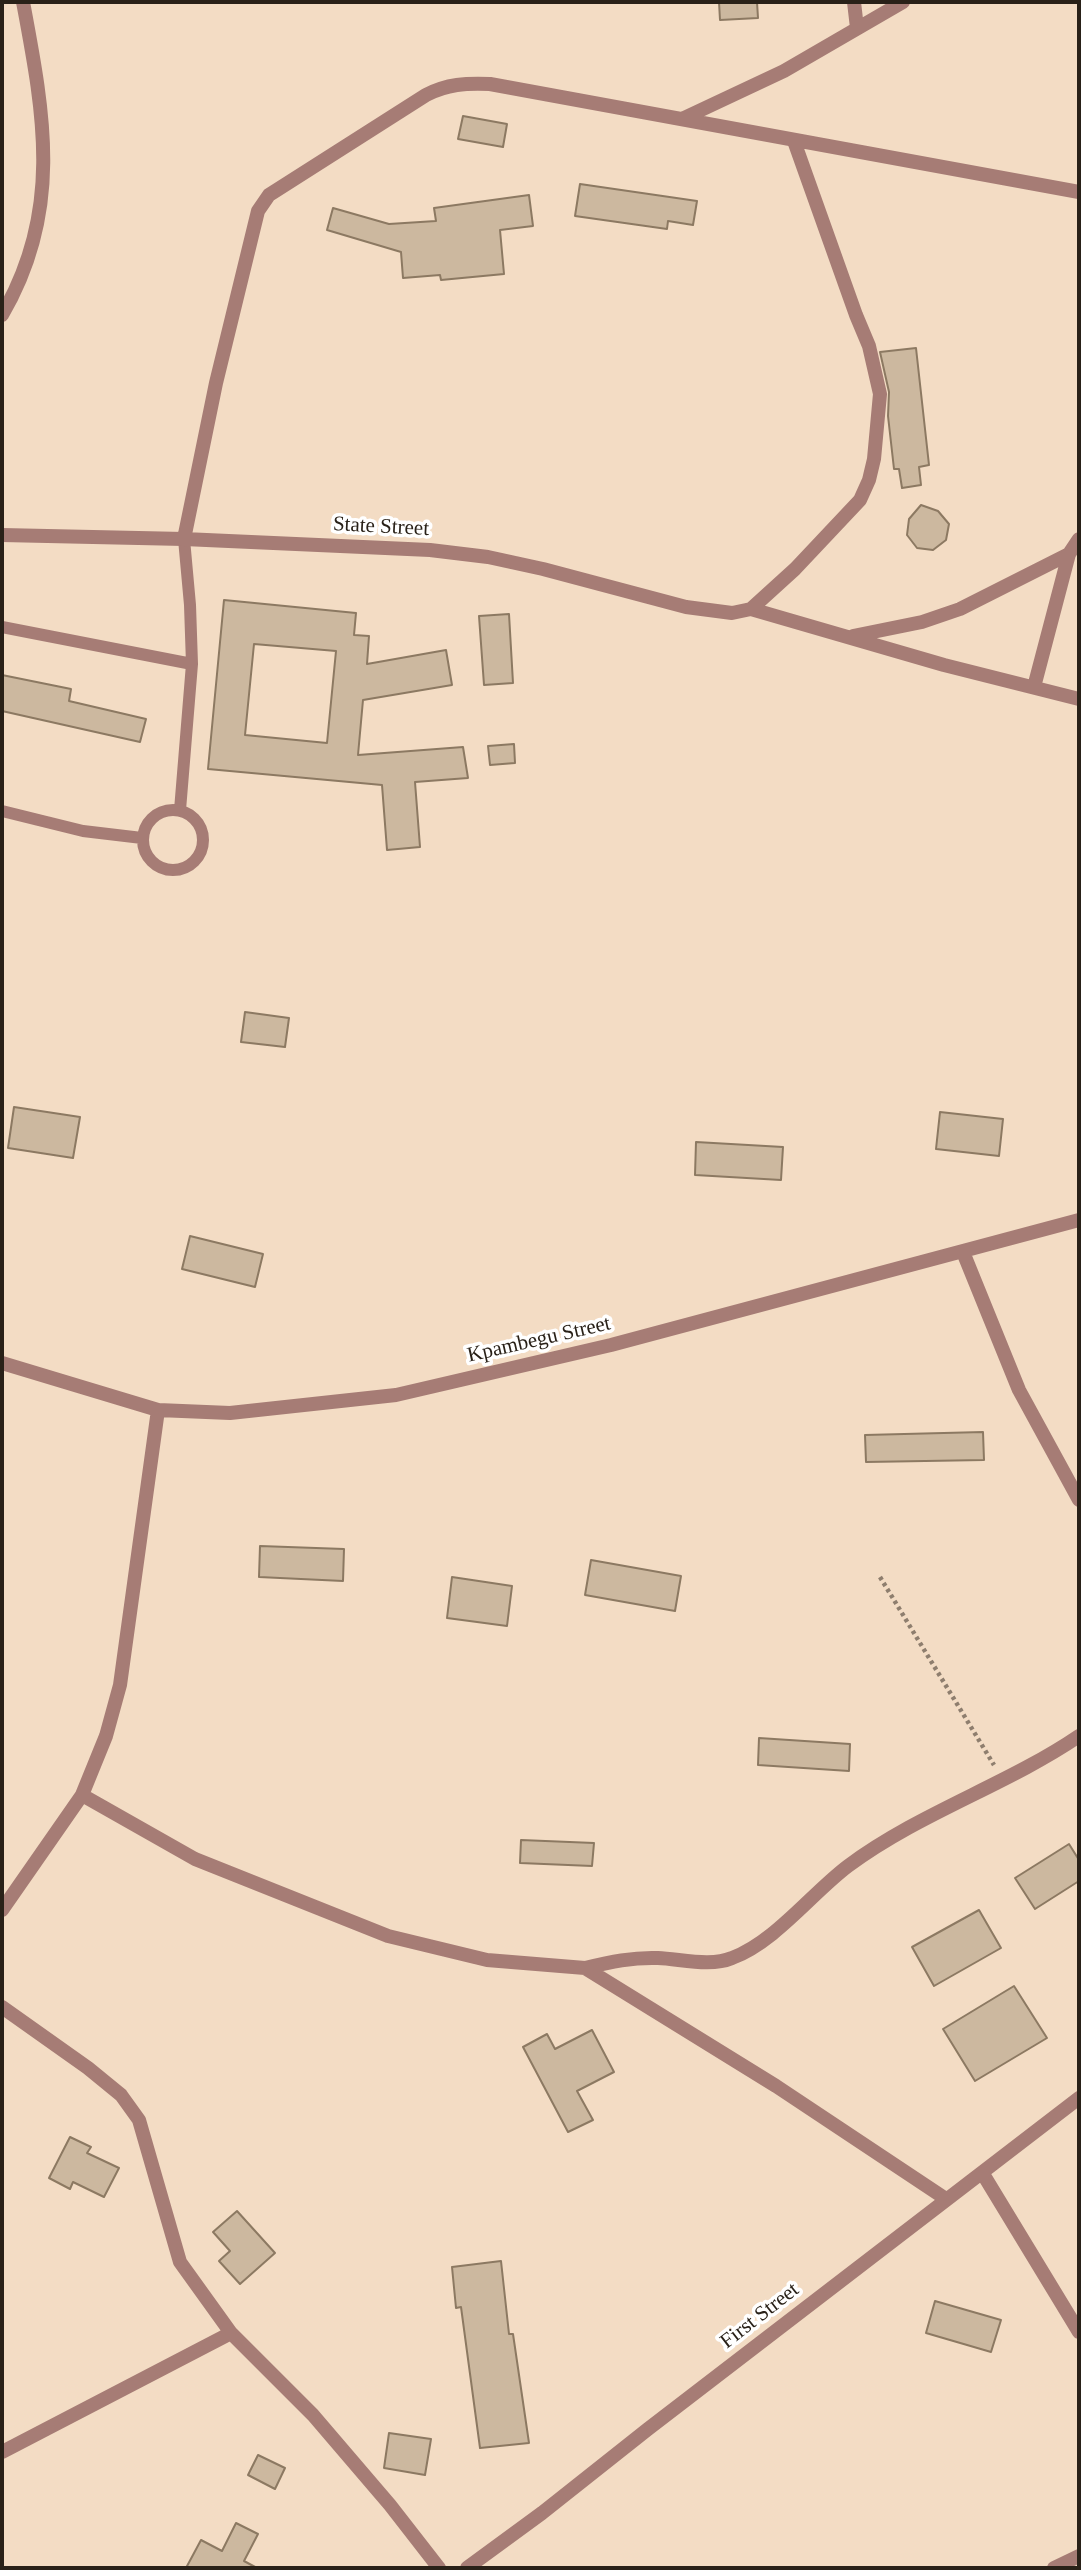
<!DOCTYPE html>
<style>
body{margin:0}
#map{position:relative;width:1081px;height:2570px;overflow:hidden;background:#f3dcc4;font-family:"Times New Roman",serif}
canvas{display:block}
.frame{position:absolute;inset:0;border:4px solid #292118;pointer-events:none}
</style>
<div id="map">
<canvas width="1081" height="2570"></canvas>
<div class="frame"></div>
</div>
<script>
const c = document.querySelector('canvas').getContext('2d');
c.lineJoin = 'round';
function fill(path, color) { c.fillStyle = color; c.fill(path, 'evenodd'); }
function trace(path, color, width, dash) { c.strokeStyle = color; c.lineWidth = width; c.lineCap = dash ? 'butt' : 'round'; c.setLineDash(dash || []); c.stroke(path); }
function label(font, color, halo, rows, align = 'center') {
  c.font = font + ' "Times New Roman",serif'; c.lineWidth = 7; c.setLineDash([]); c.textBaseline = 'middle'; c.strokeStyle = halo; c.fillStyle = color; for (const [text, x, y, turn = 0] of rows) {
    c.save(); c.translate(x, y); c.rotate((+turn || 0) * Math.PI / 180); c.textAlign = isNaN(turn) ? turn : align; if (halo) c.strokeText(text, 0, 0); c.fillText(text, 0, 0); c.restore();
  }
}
const building = new Path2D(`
 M 719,2 L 757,2 L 758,18 L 720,20 Z
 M 463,116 L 507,124 L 503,147 L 458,139 Z
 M 580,184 L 697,201 L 693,225 L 668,221 L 667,229 L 575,216 Z
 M 529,195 L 533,226 L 500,230 L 504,274 L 441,280 L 440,275 L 403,278 L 401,252 L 327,230 L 333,208 L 389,224 L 436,221 L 434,208 Z
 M 916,348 L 929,465 L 919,467 L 921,485 L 902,488 L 899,469 L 894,469 L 888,416 L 889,392 L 880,352 Z
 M 921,505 L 938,511 L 949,524 L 946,540 L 933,550 L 917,548 L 907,535 L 909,519 Z
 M 224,600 L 356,613 L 354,635 L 369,636 L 367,664 L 446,650 L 452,685 L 363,700 L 358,755 L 463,747 L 468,778 L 415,782 L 420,847 L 387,850 L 382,785 L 208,769 ZM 254,644 L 336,651 L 327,743 L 245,735 Z
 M 509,614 L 513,683 L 484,685 L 479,616 Z
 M 2,675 L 71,689 L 69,701 L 146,719 L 140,742 L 2,711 Z
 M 514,744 L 515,763 L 490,765 L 488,746 Z
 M 245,1012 L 289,1018 L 285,1047 L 241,1042 Z
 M 14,1107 L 80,1117 L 73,1158 L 8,1148 Z
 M 940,1112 L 1003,1119 L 999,1156 L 936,1149 Z
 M 696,1142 L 783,1147 L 781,1180 L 695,1175 Z
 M 190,1236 L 263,1254 L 255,1287 L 182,1269 Z
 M 983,1432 L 984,1460 L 866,1462 L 865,1435 Z
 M 260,1546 L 344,1549 L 343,1581 L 259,1577 Z
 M 591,1560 L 681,1576 L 675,1611 L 585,1595 Z
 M 452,1577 L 512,1586 L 507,1626 L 447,1618 Z
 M 759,1738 L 850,1744 L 849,1771 L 758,1765 Z
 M 521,1840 L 594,1843 L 592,1866 L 520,1863 Z
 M 1069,1844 L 1079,1860 L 1079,1881 L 1035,1909 L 1015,1878 Z
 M 979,1910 L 1001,1948 L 934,1986 L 912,1947 Z
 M 1014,1986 L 1047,2038 L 975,2081 L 943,2029 Z
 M 592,2030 L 614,2072 L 577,2091 L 593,2120 L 568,2132 L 523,2047 L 547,2034 L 555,2049 Z
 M 70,2137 L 91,2147 L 87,2153 L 119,2168 L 104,2197 L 73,2182 L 70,2189 L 49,2178 Z
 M 237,2211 L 275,2253 L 240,2284 L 219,2261 L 230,2251 L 213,2232 Z
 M 501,2261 L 509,2334 L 513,2334 L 529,2443 L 480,2448 L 461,2307 L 456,2308 L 452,2267 Z
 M 935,2301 L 1001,2320 L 991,2352 L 926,2333 Z
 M 389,2433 L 431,2439 L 425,2475 L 384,2468 Z
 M 258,2455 L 285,2468 L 275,2489 L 248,2475 Z
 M 236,2523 L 258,2534 L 244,2561 L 257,2568 L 186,2568 L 201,2540 L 222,2551 Z`);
const path = new Path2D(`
 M 880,1577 L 994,1765`);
const service = new Path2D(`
 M 2,627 L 192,664
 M143 840a30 30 0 1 1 60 0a30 30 0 1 1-60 0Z
 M 180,810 L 192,664 L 190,605 L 184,539
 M 2,811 L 83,831 L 142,838`);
const minor = new Path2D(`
 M 854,2 L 857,28
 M 684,118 L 784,71 L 903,2
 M 2,535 L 184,539 L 430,550 L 488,557 L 543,569 L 686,607 L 732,613 L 751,609 L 944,665 L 1079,699
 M 184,539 L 216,383 L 258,211 L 269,195 L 426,95 C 447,84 466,83 490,84 L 1079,192
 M 751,609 L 795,569 L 860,500 L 869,480 L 874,459 L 880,394 L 869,346 L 856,315 L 794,141
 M 853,636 L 922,622 L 960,609 L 1069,554 L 1079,539
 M 1034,687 L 1069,554
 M 963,1252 L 1019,1390 L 1079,1500
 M 2,1363 L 158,1410 L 230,1413 L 396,1395 L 611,1345 L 1079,1220
 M 82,1795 L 195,1859 L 388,1936 L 487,1960 L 585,1968 L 776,2086 L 946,2199
 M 2,1910 L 82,1795 L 106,1736 L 120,1685 L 158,1410
 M 585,1968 C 610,1962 633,1957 658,1958 C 681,1959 711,1967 732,1958 C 775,1942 812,1893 848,1866 C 919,1813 1007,1785 1079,1736
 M 2,2007 L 88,2068 L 121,2095 L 139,2120 L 180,2262 L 231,2333 L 313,2415 L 390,2505 L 439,2568
 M 983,2174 L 1079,2332
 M 2,2452 L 231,2333
 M 467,2568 L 542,2513 L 648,2429 L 1079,2098
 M 1054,2568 L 1079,2556`);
const tertiary = new Path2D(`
 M 2,315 C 63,211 44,114 23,2`);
const streetNames = [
 ["State Street",381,527,3],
 ["Kpambegu Street",539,1340,-13],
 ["First Street",760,2316,-38]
];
fill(building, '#ccb89f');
trace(building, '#8c7962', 2);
trace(path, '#8e7e6e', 4.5, [3.5, 3.5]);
trace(service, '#a67c75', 12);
trace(minor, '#a67c75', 14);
trace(tertiary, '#a67c75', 14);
label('21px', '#292118', '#fff', streetNames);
</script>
